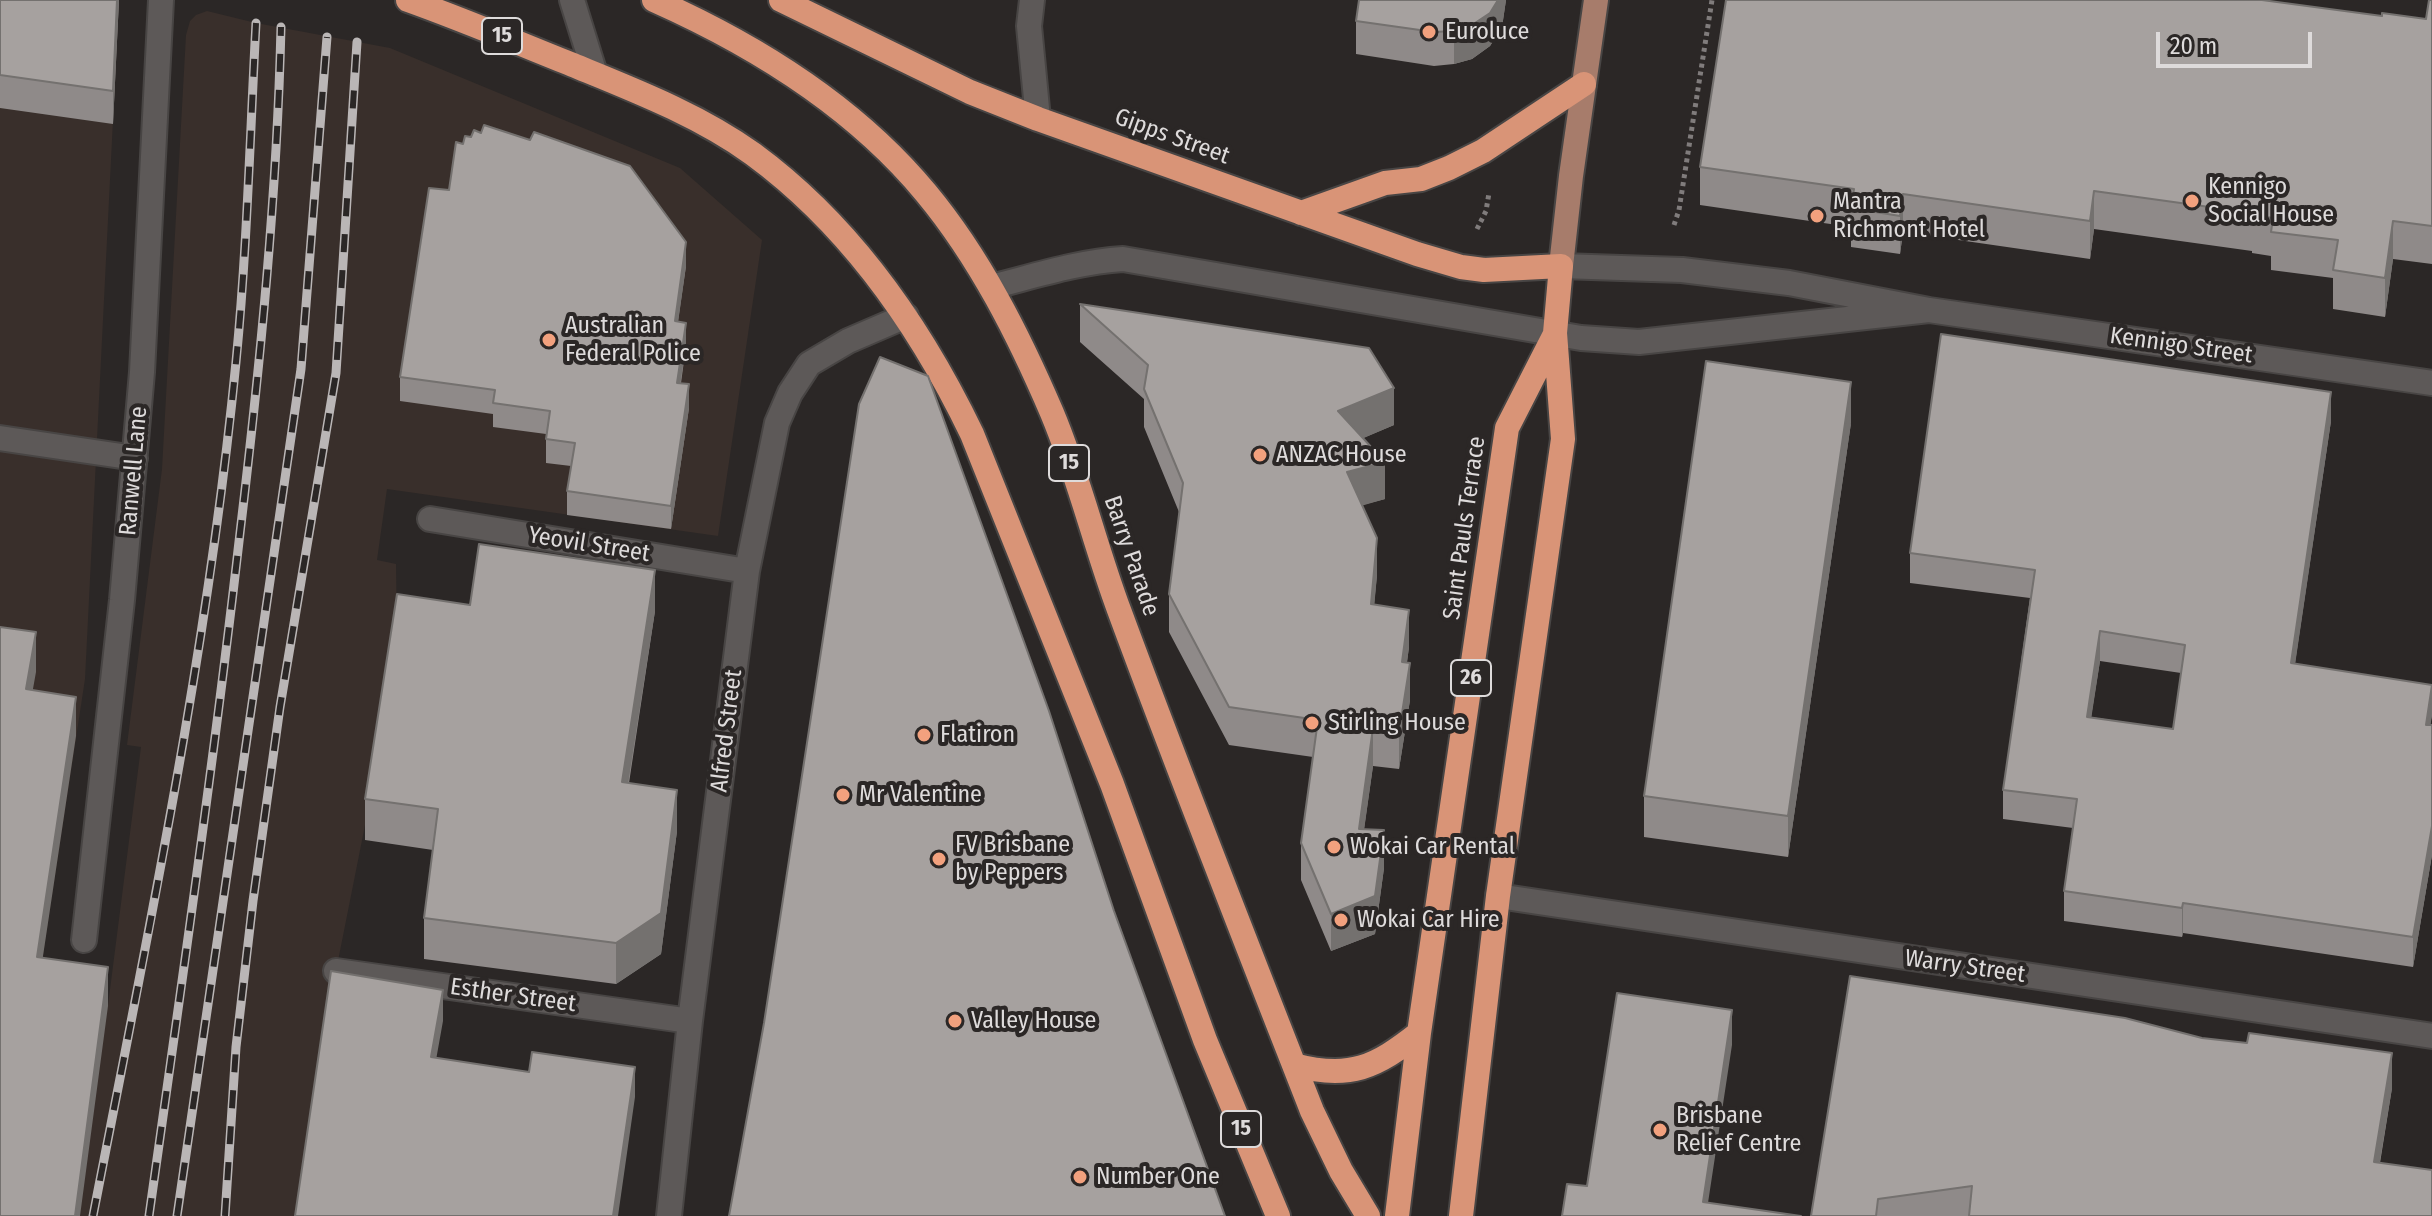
<!DOCTYPE html>
<style>
body{margin:0}
#map{position:relative;width:2432px;height:1216px;overflow:hidden;background:#2b2726;font-family:"Fira Sans Condensed",sans-serif}
canvas{display:block}
.scale{position:absolute;left:2156px;top:32px;width:156px;height:36px;box-sizing:border-box;border:4px solid #dedbdb;border-top:0;padding-left:10px;font-size:24px;line-height:28px;white-space:nowrap;color:#dedbdb;-webkit-text-stroke:6px #2b2726;paint-order:stroke}
</style>
<div id="map">
<canvas width="2432" height="1216"></canvas>
<div class="scale">20 m</div>
</div>
<script>
const c = document.querySelector('canvas').getContext('2d');
c.lineJoin = 'round';
function fill(path, color) { c.fillStyle = color; c.fill(path, 'evenodd'); }
function trace(path, color, width, dash) { c.strokeStyle = color; c.lineWidth = width; c.lineCap = dash ? 'butt' : 'round'; c.setLineDash(dash || []); c.stroke(path); }
function label(font, color, halo, rows, align = 'center') {
  c.font = font + ' "Fira Sans Condensed",sans-serif'; c.lineWidth = 8; c.setLineDash([]); c.textBaseline = 'middle'; c.strokeStyle = halo; c.fillStyle = color; for (const [text, x, y, turn = 0] of rows) {
    c.save(); c.translate(x, y); c.rotate((+turn || 0) * Math.PI / 180); c.textAlign = isNaN(turn) ? turn : align; if (halo) c.strokeText(text, 0, 0); c.fillText(text, 0, 0); c.restore();
  }
}
const built = new Path2D(`
 M 0,0 L 119,0 L 85,679 L 37,995 L 108,1005 L 141,747 L 127,745 L 162,469 L 186,35 L 190,21 L 196,15 L 207,11 L 256,23 L 390,48 L 680,168 L 762,240 L 718,536 L 387,489 L 377,560 L 396,564 L 397,635 L 374,780 L 336,971 L 300,1216 L 0,1216 Z`);
const path = new Path2D(`
 M 1674,225 L 1679,210 L 1712,0
 M 1477,229 L 1486,211 L 1489,193`);
const minor = new Path2D(`
 M 572,0 L 595,74
 M 1032,0 L 1029,26 L 1038,119
 M 1561,266 L 1682,270 L 1789,283 L 1929,310 L 2432,383
 M 991,287 C 1035,276 1077,262 1123,259 L 1581,338 L 1639,342 L 1929,310
 M 0,438 L 135,458
 M 430,519 L 747,571
 M 1498,896 L 2432,1036
 M 84,940 L 122,600 L 142,372 L 161,0
 M 336,971 L 690,1021
 M 669,1216 L 690,1021 L 747,571 L 777,423 L 790,393 L 809,364 L 848,341 L 906,316`);
const major = new Path2D(`
 M 1561,266 L 1571,176 L 1596,0`);
const highway = new Path2D(`
 M 408,0 C 464,20 518,43 573,65 C 634,90 699,115 753,154 C 851,226 920,326 972,434 L 1112,784 L 1205,1040 L 1278,1216
 M 654,0 C 755,45 855,107 926,193 C 980,258 1019,336 1052,413 C 1079,477 1095,546 1119,610 C 1181,778 1247,945 1312,1111 L 1341,1171 L 1368,1216
 M 781,0 L 970,92 L 1038,119 L 1417,254 L 1461,267 L 1484,270 L 1561,266 L 1555,333 L 1563,439 L 1498,896 L 1461,1216
 M 1301,213 L 1385,183 L 1421,179 L 1449,168 L 1483,151 L 1584,84
 M 1294,1065 C 1350,1080 1376,1067 1419,1033
 M 1397,1216 L 1419,1033 L 1507,428 L 1554,336`);
const rail = new Path2D(`
 M 93,1216 C 148,933 208,649 236,362 C 247,250 250,136 256,23
 M 149,1216 C 181,988 214,761 240,533 C 260,365 277,196 281,27
 M 177,1216 L 301,369 L 327,37
 M 225,1216 L 236,1047 L 253,901 L 280,707 L 336,373 L 357,42`);
const wall = new Path2D(`
 M 0,0 L 119,0 L 113,124 L 0,108 Z
 M 1359,0 L 1506,0 L 1502,27 L 1490,46 L 1472,59 L 1454,64 L 1434,66 L 1356,54 L 1356,21 Z
 M 2267,0 L 2267,1 L 2382,16 L 2426,19 L 2432,0 L 2432,264 L 2393,259 L 2385,317 L 2333,309 L 2333,278 L 2271,270 L 2271,256 L 2252,253 L 2252,251 L 2094,229 L 2090,259 L 1903,232 L 1900,254 L 1851,247 L 1851,227 L 1700,205 L 1700,167 Z
 M 686,266 L 678,321 L 686,346 L 681,383 L 689,408 L 671,529 L 567,515 L 567,491 L 571,466 L 546,463 L 546,434 L 493,427 L 493,414 L 400,401 L 400,377 Z
 M 1080,304 L 1394,425 L 1363,438 L 1385,499 L 1362,505 L 1377,575 L 1374,605 L 1409,647 L 1407,662 L 1410,700 L 1399,769 L 1373,766 L 1364,829 L 1384,868 L 1375,934 L 1331,951 L 1301,880 L 1301,843 L 1313,757 L 1229,745 L 1169,632 L 1169,594 L 1179,512 L 1144,427 L 1144,399 L 1080,342 Z
 M 2331,421 L 2295,663 L 2432,715 L 2430,725 L 2432,725 L 2432,855 L 2413,967 L 2183,933 L 2182,937 L 2064,921 L 2064,891 L 2073,828 L 2003,819 L 2003,790 L 2030,598 L 1910,583 L 1910,553 ZM 2100,661 L 2181,673 L 2173,729 L 2091,717 Z
 M 1851,423 L 1788,857 L 1644,837 L 1644,796 Z
 M 470,605 L 655,611 L 629,783 L 677,831 L 661,954 L 616,984 L 424,959 L 424,918 L 433,850 L 365,840 L 365,799 Z
 M 1850,976 L 2392,1088 L 2380,1163 L 2432,1216 L 1811,1216 Z`);
const shadedWall = new Path2D(`
 M 117,0 L 119,0 L 113,124 L 113,91 Z
 M 1498,0 L 1506,0 L 1502,27 L 1490,46 L 1472,59 L 1454,64 L 1454,31 Z
 M 2094,191 L 2094,229 L 2090,259 L 2090,221 Z
 M 1903,194 L 1903,232 L 1900,254 L 1900,216 Z
 M 2393,221 L 2393,259 L 2385,317 L 2385,278 Z
 M 686,242 L 686,266 L 675,344 L 675,321 Z
 M 686,323 L 686,346 L 677,406 L 677,383 Z
 M 1851,382 L 1851,423 L 1788,857 L 1788,816 Z
 M 689,384 L 689,408 L 671,529 L 671,506 Z
 M 1394,388 L 1394,425 L 1338,449 L 1338,411 Z
 M 2331,392 L 2331,421 L 2291,692 L 2291,663 Z
 M 1385,462 L 1385,499 L 1347,510 L 1347,472 Z
 M 1377,538 L 1377,575 L 1371,642 L 1371,604 Z
 M 655,570 L 655,611 L 622,823 L 622,782 Z
 M 1409,610 L 1409,647 L 1402,699 L 1402,662 Z
 M 2100,631 L 2100,661 L 2087,746 L 2087,717 Z
 M 36,632 L 36,672 L 26,728 L 26,689 Z
 M 1410,663 L 1410,700 L 1399,769 L 1399,732 Z
 M 2432,685 L 2432,715 L 2426,754 L 2426,725 Z
 M 76,697 L 76,736 L 37,996 L 37,957 Z
 M 1373,728 L 1373,766 L 1359,866 L 1359,829 Z
 M 677,790 L 677,831 L 661,954 L 616,984 L 616,943 Z
 M 2432,826 L 2432,855 L 2413,967 L 2413,937 Z
 M 1384,830 L 1384,868 L 1375,934 L 1331,951 L 1331,914 Z
 M 2183,903 L 2183,933 L 2182,937 L 2182,908 Z
 M 108,967 L 108,1006 L 80,1216 L 75,1216 Z
 M 443,990 L 443,1021 L 431,1088 L 431,1057 Z
 M 1732,1010 L 1732,1045 L 1706,1216 L 1703,1202 Z
 M 2392,1053 L 2392,1088 L 2374,1197 L 2374,1162 Z
 M 635,1067 L 635,1097 L 618,1216 L 613,1216 Z`);
const building = new Path2D(`
 M 0,0 L 117,0 L 113,91 L 0,75 Z
 M 1359,0 L 1498,0 L 1490,13 L 1472,25 L 1454,31 L 1434,32 L 1356,21 Z
 M 1726,0 L 2262,0 L 2382,16 L 2382,13 L 2426,19 L 2429,0 L 2432,0 L 2432,226 L 2393,221 L 2385,278 L 2333,270 L 2338,240 L 2271,232 L 2273,218 L 2252,215 L 2253,213 L 2094,191 L 2090,221 L 1903,194 L 1900,216 L 1851,208 L 1854,189 L 1700,167 Z
 M 484,125 L 530,140 L 534,132 L 630,166 L 686,242 L 675,321 L 686,323 L 677,383 L 689,384 L 671,506 L 567,491 L 575,443 L 546,439 L 550,411 L 493,403 L 495,390 L 400,377 L 429,188 L 449,190 L 456,142 L 463,144 L 465,136 L 471,137 L 474,130 L 481,133 Z
 M 1080,304 L 1369,348 L 1394,388 L 1338,411 L 1385,462 L 1347,472 L 1377,538 L 1371,604 L 1409,610 L 1402,662 L 1410,663 L 1399,732 L 1373,728 L 1359,829 L 1384,830 L 1375,896 L 1331,914 L 1301,843 L 1318,720 L 1229,707 L 1169,594 L 1183,483 L 1144,389 L 1148,365 Z
 M 1941,334 L 2331,392 L 2291,663 L 2432,685 L 2426,725 L 2432,725 L 2432,826 L 2413,937 L 2183,903 L 2182,908 L 2064,891 L 2077,799 L 2003,790 L 2035,570 L 1910,553 ZM 2100,631 L 2185,645 L 2173,729 L 2087,717 Z
 M 880,357 L 928,376 L 1049,711 L 1114,911 L 1225,1216 L 729,1216 L 764,1023 L 859,404 Z
 M 1706,361 L 1851,382 L 1788,816 L 1644,796 Z
 M 479,544 L 655,570 L 622,782 L 677,790 L 661,913 L 616,943 L 424,918 L 438,809 L 365,799 L 397,594 L 470,605 Z
 M 0,627 L 36,632 L 26,689 L 76,697 L 37,957 L 108,967 L 75,1216 L 0,1216 Z
 M 331,971 L 443,990 L 431,1057 L 529,1072 L 532,1052 L 635,1067 L 613,1216 L 295,1216 Z
 M 1850,976 L 2125,1018 L 2202,1038 L 2247,1043 L 2249,1033 L 2392,1053 L 2374,1162 L 2432,1170 L 2432,1216 L 1969,1216 L 1972,1186 L 1878,1199 L 1876,1216 L 1811,1216 Z
 M 1617,993 L 1732,1010 L 1703,1202 L 1801,1216 L 1562,1216 L 1567,1184 L 1587,1186 Z`);
const markers = [
 [1429,32,8,"#f2a17e"],
 [2192,201,8,"#f2a17e"],
 [1817,216,8,"#f2a17e"],
 [549,340,8,"#f2a17e"],
 [1260,455,8,"#f2a17e"],
 [1312,723,8,"#f2a17e"],
 [924,735,8,"#f2a17e"],
 [843,795,8,"#f2a17e"],
 [1334,847,8,"#f2a17e"],
 [939,859,8,"#f2a17e"],
 [1341,920,8,"#f2a17e"],
 [955,1021,8,"#f2a17e"],
 [1660,1130,8,"#f2a17e"],
 [1080,1177,8,"#f2a17e"]
];
const shields = [
 [502,36,40],
 [1069,463,40],
 [1471,678,40],
 [1241,1129,40]
];
const shieldNames = [
 ["15",502,36],
 ["15",1069,463],
 ["26",1471,678],
 ["15",1241,1129]
];
const poiNames = [
 ["Euroluce",1445,32],
 ["Kennigo",2208,187],
 ["Social House",2208,215],
 ["Mantra",1833,202],
 ["Richmont Hotel",1833,230],
 ["Australian",565,326],
 ["Federal Police",565,354],
 ["ANZAC House",1276,455],
 ["Stirling House",1328,723],
 ["Flatiron",940,735],
 ["Mr Valentine",859,795],
 ["FV Brisbane",955,845],
 ["by Peppers",955,873],
 ["Wokai Car Rental",1350,847],
 ["Wokai Car Hire",1357,920],
 ["Valley House",971,1021],
 ["Brisbane",1676,1116],
 ["Relief Centre",1676,1144],
 ["Number One",1096,1177]
];
const streetNames = [
 ["Gipps Street",1172,137,20],
 ["Kennigo Street",2181,346,8],
 ["Ranwell Lane",134,471,-85],
 ["Saint Pauls Terrace",1465,528,-82],
 ["Yeovil Street",589,545,9],
 ["Barry Parade",1131,556,71],
 ["Alfred Street",727,731,-83],
 ["Warry Street",1965,967,8],
 ["Esther Street",513,996,8]
];
fill(built, '#392f2b');
trace(minor, '#484544', 28);
trace(major, '#484544', 28);
trace(highway, '#484544', 28);
trace(path, '#807c7c', 5, [4, 4]);
trace(minor, '#5d5958', 24);
trace(major, '#a77c6b', 24);
trace(highway, '#d99477', 24);
trace(rail, '#bab6b6', 9);
trace(rail, '#2b2726', 6, [18]);
fill(wall, '#8f8a89');
fill(shadedWall, '#74716f');
fill(building, '#a6a19f');
trace(building, '#74716f', 2);
for (const [x, y, r, color] of markers) { const dot = new Path2D(); dot.arc(x, y, r, 0, 2 * Math.PI); c.fillStyle = color; c.fill(dot); trace(dot, '#2b2726', 3); }
for (const [x, y, w] of shields) { const box = new Path2D(); box.roundRect(x - w / 2, y - 18, w, 36, 6); c.fillStyle = '#2b2726'; c.fill(box); trace(box, '#dedbdb', 2); }
label('bold 22px', '#dedbdb', null, shieldNames);
label('24px', '#dedbdb', '#2b2726', poiNames, 'left');
label('24px', '#dedbdb', '#2b2726', streetNames);
</script>
